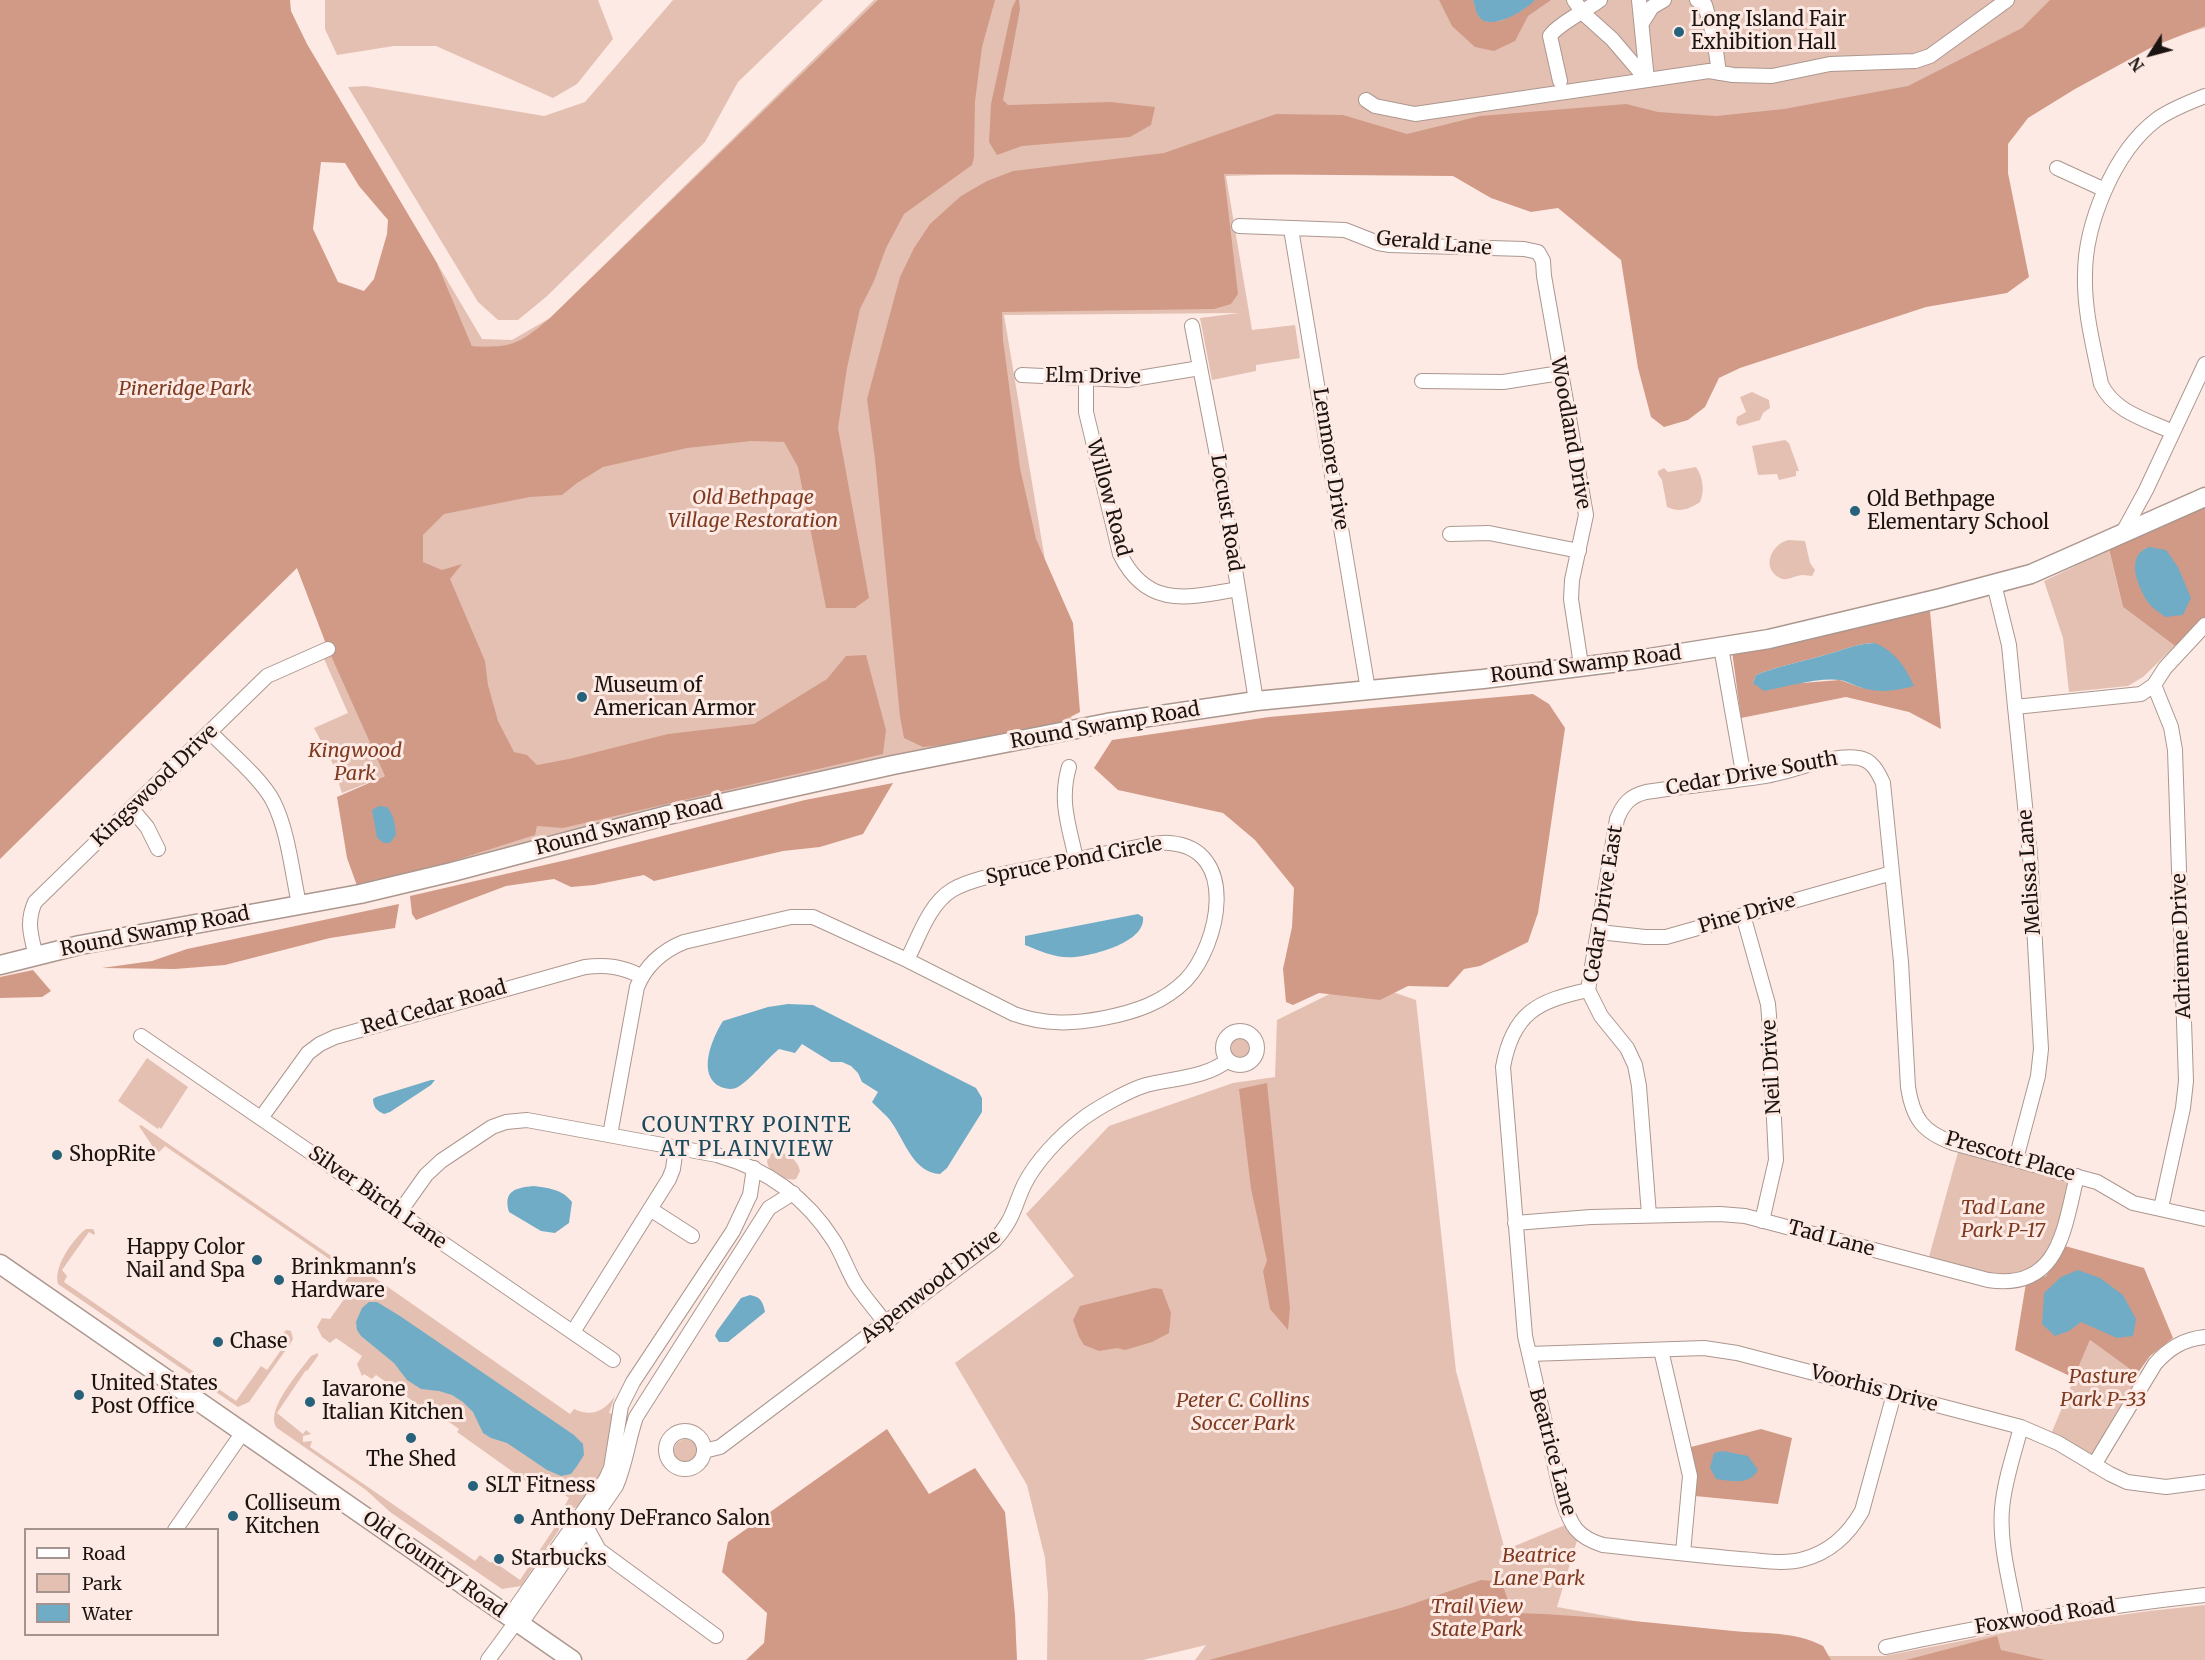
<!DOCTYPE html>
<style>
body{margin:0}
#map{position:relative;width:2205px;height:1660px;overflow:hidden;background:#fdeae4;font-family:Merriweather,serif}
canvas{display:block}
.legend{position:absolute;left:24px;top:1528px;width:195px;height:108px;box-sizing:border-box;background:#fdeae4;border:2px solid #a39490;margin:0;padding:8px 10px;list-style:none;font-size:18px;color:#1c1411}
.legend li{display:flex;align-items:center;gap:12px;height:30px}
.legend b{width:30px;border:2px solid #a39490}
.north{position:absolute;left:2121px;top:24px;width:60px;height:60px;-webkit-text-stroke:4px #fdeae4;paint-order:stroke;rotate:234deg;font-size:16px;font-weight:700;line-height:24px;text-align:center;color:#1c1411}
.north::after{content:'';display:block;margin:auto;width:21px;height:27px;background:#1c1411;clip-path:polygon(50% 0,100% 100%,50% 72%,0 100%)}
</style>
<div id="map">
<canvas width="2205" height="1660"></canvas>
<ul class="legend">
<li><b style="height:8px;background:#fff"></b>Road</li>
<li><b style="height:16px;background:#e4c0b3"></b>Park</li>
<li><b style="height:16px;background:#71acc6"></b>Water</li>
</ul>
<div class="north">N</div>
</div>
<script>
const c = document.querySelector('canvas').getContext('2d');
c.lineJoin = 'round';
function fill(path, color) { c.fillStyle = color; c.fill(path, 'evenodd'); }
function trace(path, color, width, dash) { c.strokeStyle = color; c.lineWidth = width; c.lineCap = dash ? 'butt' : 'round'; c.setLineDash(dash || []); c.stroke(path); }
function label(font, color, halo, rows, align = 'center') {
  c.font = font + ' Merriweather,serif'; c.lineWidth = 6; c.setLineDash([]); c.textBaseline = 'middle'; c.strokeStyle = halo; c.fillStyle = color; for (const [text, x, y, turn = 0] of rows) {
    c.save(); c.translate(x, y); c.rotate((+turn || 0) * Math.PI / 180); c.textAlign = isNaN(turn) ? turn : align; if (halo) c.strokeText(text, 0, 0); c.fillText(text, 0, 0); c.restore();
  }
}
const green = new Path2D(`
 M 325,0 L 598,0 L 613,39 L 577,84 L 553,98 L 436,46 L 394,46 L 337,55 L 325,29 Z
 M 673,0 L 823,0 L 738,82 L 705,142 L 546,297 L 518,320 L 498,320 L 478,302 L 348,87 L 366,86 L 544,116 L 585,102 Z
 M 874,0 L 2205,0 L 2205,28 L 1738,152 L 1539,167 L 1226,176 L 1252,330 L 1295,325 L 1300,358 L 1256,365 L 1256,371 L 1212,380 L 1200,318 L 1239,313 L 1004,315 L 1073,728 L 430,875 L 385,776 L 342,793 L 332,762 L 314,728 L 348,713 L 321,652 L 328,649 L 297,568 L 541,326 C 535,330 529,338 522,342 C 509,348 486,347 472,346 L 437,263 L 482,339 L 512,340 L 550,318 Z
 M 1752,392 L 1769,400 L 1770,408 L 1763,413 L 1760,420 L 1739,426 L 1736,423 L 1737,417 L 1746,412 L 1740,397 Z
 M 1785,440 L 1789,443 L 1799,471 L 1796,471 L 1796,476 L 1779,480 L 1777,474 L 1758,475 L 1752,446 Z
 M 1696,467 C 1703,477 1705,491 1700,502 C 1689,509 1680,513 1667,507 L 1662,480 L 1658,474 L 1658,471 L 1664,468 L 1668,472 Z
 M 1789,540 L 1805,541 L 1810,563 L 1815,570 L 1812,576 C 1809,576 1806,575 1803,575 C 1795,575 1787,582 1780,578 C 1760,568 1772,543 1789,540 Z
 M 2109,550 L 2123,607 L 2175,646 L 2143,677 L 2128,686 L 2069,692 L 2063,638 L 2044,581 Z
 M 1358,980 L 1416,1000 L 1456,1371 L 1505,1550 L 1570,1523 L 1579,1534 L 1557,1607 L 1830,1656 L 1884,1656 L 2028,1628 L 2149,1611 L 2205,1605 L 2205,1660 L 1195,1660 L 1206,1645 L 1143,1660 L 1047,1660 L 1048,1595 L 1045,1558 L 1027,1485 L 955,1363 L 1074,1276 L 1026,1214 L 1109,1126 L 1233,1083 L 1275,1077 L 1277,1020 Z
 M1229 1048a11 11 0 1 1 22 0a11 11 0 1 1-22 0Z
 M 147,1058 L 188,1087 L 161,1129 L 159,1127 L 158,1129 L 118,1101 Z
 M 141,1125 L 340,1262 L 338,1265 L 165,1146 L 159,1152 L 155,1150 L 139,1126 Z
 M 1960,1145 L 2077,1176 L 2054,1255 L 2012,1281 L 1927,1264 Z
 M 774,1152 C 785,1151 798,1159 800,1171 L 796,1179 C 783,1183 754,1164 774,1152 Z
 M 86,1229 L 93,1229 L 95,1233 L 94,1235 L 89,1232 L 62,1270 L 67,1276 L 64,1282 L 236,1401 L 261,1366 L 267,1370 L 288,1340 L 283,1334 L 286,1330 L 291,1331 L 293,1339 L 290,1344 L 249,1402 L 238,1407 L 58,1284 C 53,1267 73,1239 86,1229 Z
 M 352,1262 L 570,1414 L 574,1409 C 591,1417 604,1412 615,1396 L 609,1413 L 613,1414 L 605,1467 L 581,1506 C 575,1508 569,1510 565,1505 L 569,1498 L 543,1480 L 537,1486 L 530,1484 L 457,1432 L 459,1429 L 436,1413 L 434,1416 L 376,1375 L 372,1379 L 364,1374 L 362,1376 L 357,1364 L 362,1356 L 336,1338 L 330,1343 L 322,1337 L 317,1327 L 322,1318 L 330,1319 L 354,1285 L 345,1282 L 350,1274 L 346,1271 L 348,1267 L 353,1270 L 354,1268 L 350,1265 Z
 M 2090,1340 L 2145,1379 L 2094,1465 L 2049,1439 Z
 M 318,1353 L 318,1356 L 307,1371 L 306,1370 L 277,1413 L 303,1434 L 306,1430 L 311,1434 L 303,1436 L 303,1442 L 312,1441 L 310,1447 L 475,1561 L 480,1555 L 491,1563 L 493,1561 L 520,1580 L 559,1521 L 559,1530 L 521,1586 L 502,1589 L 390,1512 L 366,1490 L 277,1428 C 264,1411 300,1371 311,1356 Z
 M674 1451a12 12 0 1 1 24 0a12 12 0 1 1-24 0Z`);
const forest = new Path2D(`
 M 0,0 L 290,0 L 291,11 L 307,44 L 437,263 L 472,346 C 514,348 519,344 550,318 L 878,0 L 995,0 L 982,47 L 975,101 L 974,157 L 972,165 L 904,214 L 886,248 L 874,281 L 860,309 L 847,368 L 838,428 L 869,598 L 855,608 L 826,608 L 798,467 L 784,442 L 751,441 L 687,448 L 603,467 L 577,483 L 562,495 L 530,497 L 444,514 L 423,535 L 423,562 L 442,570 L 462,564 L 450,579 L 485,661 L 488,685 L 498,721 L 514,752 L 527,755 L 537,765 L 569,759 L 668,734 L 754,724 L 827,679 L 846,656 L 866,655 L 886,730 L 883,754 L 563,828 L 537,826 L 535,835 L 431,868 L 360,894 L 347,858 L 337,797 L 385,776 L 328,649 L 297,568 L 0,859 ZM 321,162 L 345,163 L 359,186 L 388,220 L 387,234 L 374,279 L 364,291 L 338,282 L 313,229 Z
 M 1016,0 L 1019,0 L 1020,9 L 1003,100 L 1008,105 L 1111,102 L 1155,107 L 1151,125 L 1130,137 L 1022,146 L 997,155 L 989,142 L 991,104 L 1012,8 Z
 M 1439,0 L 1473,0 L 1479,17 L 1487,22 L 1501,21 L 1521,11 L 1535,0 L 1551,0 L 1528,16 L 1515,41 L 1494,51 L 1475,47 L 1452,26 Z
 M 2050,0 L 2205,0 L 2205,26 L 2154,46 L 2075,89 L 2028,118 L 2008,144 L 2008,173 L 2029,277 L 2007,293 L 1926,307 L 1740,368 L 1719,378 L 1705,407 L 1688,420 L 1664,427 L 1651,417 L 1638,368 L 1621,260 L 1558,208 L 1531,212 L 1491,198 L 1453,176 L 1224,174 L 1238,294 L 1231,304 L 1214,309 L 1002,312 L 1003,340 L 1020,468 L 1036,539 L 1073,623 L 1080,712 L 1057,724 L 955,744 L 923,747 L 904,738 L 900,717 L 875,459 L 867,399 L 900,277 L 914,248 L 930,224 L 961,196 L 987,181 L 1013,171 L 1164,153 L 1276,114 L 1343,115 L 1407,134 L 1480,116 L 1626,104 L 1658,112 L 1716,116 L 1784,109 L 1908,86 L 2022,28 Z
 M 2205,502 L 2205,618 L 2175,646 L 2123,607 L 2108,545 Z
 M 1930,611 L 1941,729 L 1909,712 L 1846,697 L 1741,718 L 1732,651 ZM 1875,643 L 1862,688 L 1840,680 L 1802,683 L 1753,683 L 1756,675 C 1779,666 1801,662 1825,655 C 1844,650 1854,644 1875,643 Z
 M 1533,694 L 1549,704 L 1565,728 L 1538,913 L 1528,942 L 1480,966 L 1464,969 L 1448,987 L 1408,986 L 1380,1000 L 1319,993 L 1293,1005 L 1286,1002 L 1283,969 L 1292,927 L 1294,888 L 1255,840 L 1223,813 L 1118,790 L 1094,768 L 1112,740 L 1269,717 Z
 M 893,783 L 863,834 L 820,847 L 783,851 L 654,881 L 644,875 L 594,885 L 571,887 L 554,879 L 506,886 L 416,920 L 412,914 L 410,896 L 575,858 L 805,800 Z
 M 399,904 L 395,928 L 330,938 L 225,965 L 175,969 L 102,968 L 152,961 L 187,949 Z
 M 33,970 L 51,991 L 42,997 L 0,998 L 0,977 Z
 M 1267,1083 L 1290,1308 L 1288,1330 L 1270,1309 L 1263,1271 L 1267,1261 L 1251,1189 L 1239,1089 Z
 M 2065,1246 L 2144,1268 L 2173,1338 L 2150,1356 L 2137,1374 L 2090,1340 L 2074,1378 L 2015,1350 L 2026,1283 L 2046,1276 Z
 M 1154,1288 L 1162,1289 L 1171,1313 L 1169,1333 L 1152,1342 L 1125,1350 L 1117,1348 L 1099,1351 L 1084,1345 L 1079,1337 L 1073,1320 L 1080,1306 Z
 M 887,1429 L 929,1494 L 975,1468 L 1005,1512 L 1015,1615 L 1017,1660 L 746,1660 L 764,1643 L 767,1613 L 722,1572 L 728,1542 Z
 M 1761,1429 L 1792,1438 L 1778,1504 L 1695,1496 L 1691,1447 Z
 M 1481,1580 L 1493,1581 L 1503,1586 L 1509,1603 L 1516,1613 C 1589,1615 1661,1624 1733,1631 C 1764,1634 1795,1631 1823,1646 L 1831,1660 L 1209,1660 L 1404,1607 Z
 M 1997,1636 L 2001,1650 L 2045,1660 L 1906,1660 Z`);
const water = new Path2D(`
 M 1473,0 L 1535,0 C 1526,10 1492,31 1480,18 C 1476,14 1475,5 1473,0 Z
 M 2149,547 L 2166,550 L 2178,567 L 2191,598 L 2183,615 L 2165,617 C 2159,612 2151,607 2147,601 C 2137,584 2125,556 2149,547 Z
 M 1875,643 C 1895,651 1906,668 1914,686 C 1896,691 1881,693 1862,688 C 1855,686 1847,681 1840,680 C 1819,677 1785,687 1764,691 L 1753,683 L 1756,675 C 1779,666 1801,662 1825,655 C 1844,650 1854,644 1875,643 Z
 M 379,806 L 387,807 C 394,815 395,824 396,835 L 390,843 L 384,843 L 377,838 L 372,810 Z
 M 1138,914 L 1143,917 C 1146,942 1095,955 1075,957 C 1057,959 1040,951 1025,945 L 1025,936 Z
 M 788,1004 L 813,1005 L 976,1088 L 982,1098 L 982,1112 L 947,1168 L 940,1174 C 914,1173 905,1142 892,1123 C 887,1115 878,1109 872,1102 L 878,1092 L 862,1082 L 858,1073 L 851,1066 L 842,1062 L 831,1062 L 802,1044 L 795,1053 L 779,1049 C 767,1059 750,1080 738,1087 C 733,1090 726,1089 721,1087 C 696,1076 712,1038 723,1021 L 768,1007 Z
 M 431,1080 L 435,1080 L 431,1085 L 390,1112 L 384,1114 C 377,1111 373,1107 373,1099 L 376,1097 Z
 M 533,1186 C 549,1188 562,1189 572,1202 L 569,1223 L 555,1233 L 541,1231 L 509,1212 C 503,1191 515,1188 533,1186 Z
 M 2078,1270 L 2100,1278 L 2123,1295 L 2136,1319 L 2133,1336 L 2117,1338 L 2081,1322 L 2069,1331 L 2055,1336 L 2042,1324 L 2044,1293 L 2061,1277 Z
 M 750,1295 C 761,1297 763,1302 765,1312 L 728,1342 L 719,1342 L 715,1336 L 717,1331 L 741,1298 Z
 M 369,1302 L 377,1302 L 400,1316 L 574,1435 L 583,1444 L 584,1455 L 577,1466 L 571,1474 L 561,1476 L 547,1470 L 507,1443 L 491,1438 L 483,1433 L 473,1412 L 463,1402 L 452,1395 L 439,1391 L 421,1389 L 407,1380 L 394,1363 L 361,1336 L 357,1330 L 356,1322 L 362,1308 Z
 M 1723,1451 L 1748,1456 L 1758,1470 C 1749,1486 1732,1481 1716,1479 L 1710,1468 L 1714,1453 Z`);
const minor = new Path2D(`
 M 1574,0 L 1583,13 L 1612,39 L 1647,80
 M 1639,0 L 1647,80
 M 1697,0 L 1705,5 L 1714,37 L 1719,73
 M 1642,23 L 1652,7 L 1664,0
 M 1560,81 L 1550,36 C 1558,24 1587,10 1600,0
 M 1366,100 L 1375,106 L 1415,114 L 1709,71 L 1733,75 L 1772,76 L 1830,64 L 1915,61 L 1930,56 L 2007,0
 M 2057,168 L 2105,190
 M 1239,226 L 1345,230 L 1378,243 L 1390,245 L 1524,249 L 1538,252 L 1543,261 L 1544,276 L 1586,515 L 1572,580 L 1571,599 L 1581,665
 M 1291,229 L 1368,690
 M 1192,326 L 1216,450 L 1256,701
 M 1022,375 L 1127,380 L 1200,368
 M 1086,379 L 1086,412 L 1120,554 C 1147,609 1187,598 1238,589
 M 1422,381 L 1503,382 L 1560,373
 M 2173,432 C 2147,420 2114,412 2101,384 C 2094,348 2084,312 2085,275 C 2085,224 2114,152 2156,120 C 2171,109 2188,103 2205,96
 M 1450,534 L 1489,533 L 1579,551
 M 2122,534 L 2146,490 L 2205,364
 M 1994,584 L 2009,645 L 2015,707 L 2030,855 L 2041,1049 L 2038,1076 L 2016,1159
 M 1721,647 L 1744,778
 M 2154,685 L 2171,727 L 2175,750 L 2186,1081 L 2183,1108 L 2161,1208
 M 2015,707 L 2141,694 L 2154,685 L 2165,668 L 2205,625
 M 210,732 C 228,751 261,778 273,801 C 288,830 292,872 299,904
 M 1069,767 C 1059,801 1069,826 1076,859
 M 131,808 L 147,827 L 158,849
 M 1743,915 L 1768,1004 L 1769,1016 L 1776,1160 L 1762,1221
 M 1599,932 L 1645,937 L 1666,937 L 1892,873
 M 36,956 C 31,936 26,922 35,902 L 267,676 L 328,649
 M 1588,990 C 1538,1001 1513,1012 1503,1067 L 1525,1336 L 1563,1501 C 1571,1526 1577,1537 1603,1545 C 1649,1550 1695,1555 1740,1559 C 1761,1560 1783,1565 1804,1559 C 1830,1552 1849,1534 1862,1511 L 1894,1394
 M1223 1048a17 17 0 1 1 34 0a17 17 0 1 1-34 0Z
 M 141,1036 L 613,1360
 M 261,1118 L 308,1053 L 320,1044 L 335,1037 L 585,967 C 607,964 622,967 641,976
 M 610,1135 L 637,987 C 646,965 662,951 684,942 L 791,917 L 813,917 L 907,960 L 1014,1014 C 1045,1025 1073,1024 1104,1018 C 1135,1012 1163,1003 1186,980 C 1219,945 1240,849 1170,843 C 1162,842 1154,844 1147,845 L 983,878 C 972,881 962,884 952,890 C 929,904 919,937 907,960
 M 650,1209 L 692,1236
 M 399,1213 L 426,1175 L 441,1161 L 492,1127 L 506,1122 L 527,1120 L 717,1155 C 767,1169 806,1197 834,1241 C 842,1254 847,1269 855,1283 C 864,1297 876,1310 886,1324
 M 1649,1215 L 1639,1086 L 1635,1065 L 1627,1048 L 1601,1016 L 1588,990 L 1617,819 C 1623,804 1630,796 1646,792 C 1686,786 1726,782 1765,776 C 1792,772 1833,753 1859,758 C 1872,760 1878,772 1883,783 L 1901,962 L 1908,1087 C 1913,1119 1923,1132 1953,1143 L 2097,1182 L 2133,1203 L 2205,1219
 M 1515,1223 L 1591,1217 L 1720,1214 L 1745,1216 L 1988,1280 C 2060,1291 2064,1228 2077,1176
 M 573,1332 L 669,1179 L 673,1169 L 676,1147
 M 1661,1350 L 1690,1476 L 1683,1553
 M 1529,1354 L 1704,1348 L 1737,1353 L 2021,1427 L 2058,1443 L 2110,1474 L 2127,1482 L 2166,1487 L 2205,1482
 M666 1450a19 19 0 1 1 38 0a19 19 0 1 1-38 0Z
 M 704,1451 L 720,1447 L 994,1241 C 1014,1219 1013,1209 1024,1185 C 1036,1161 1060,1136 1081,1120 C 1095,1109 1129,1090 1146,1085 C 1173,1078 1206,1078 1228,1060
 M 2094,1465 L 2155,1364 C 2169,1348 2184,1339 2205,1337
 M 583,1526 L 588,1530 L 599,1550 L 716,1636
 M 175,1530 L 243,1432
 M 509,1617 L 606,1479 L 611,1468 L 621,1406 L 633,1382 L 733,1231 L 750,1195 L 754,1168
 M 2017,1621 C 2011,1586 1999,1546 2002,1509 C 2004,1482 2014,1454 2021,1427
 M 520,1625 L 616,1486 C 626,1463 628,1440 636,1417 L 769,1208 L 793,1193
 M 1886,1647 C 1991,1624 2098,1607 2205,1595
 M 488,1660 L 516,1622`);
const major = new Path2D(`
 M 0,965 L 80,945 L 360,894 L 452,872 L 668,815 L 893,765 L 1107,723 L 1256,701 L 1483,679 L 1643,659 L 1769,639 L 1941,598 L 2031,574 L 2205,497
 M 0,1264 L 572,1660`);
const markers = [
 [1679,32,6,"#26627a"],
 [1855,511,6,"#26627a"],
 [582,697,6,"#26627a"],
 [57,1155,6,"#26627a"],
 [257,1260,6,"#26627a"],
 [279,1280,6,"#26627a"],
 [218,1342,6,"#26627a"],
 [79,1395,6,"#26627a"],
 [310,1402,6,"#26627a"],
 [411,1438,6,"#26627a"],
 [473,1486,6,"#26627a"],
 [233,1516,6,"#26627a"],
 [519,1519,6,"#26627a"],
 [499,1559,6,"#26627a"]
];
const poiNames = [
 ["Long Island Fair",1691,20],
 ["Exhibition Hall",1691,43],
 ["Old Bethpage",1867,500],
 ["Elementary School",1867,523],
 ["Museum of",594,686],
 ["American Armor",594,709],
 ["ShopRite",69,1155],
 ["Happy Color",245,1248,"right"],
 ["Nail and Spa",245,1271,"right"],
 ["Brinkmann's",291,1268],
 ["Hardware",291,1291],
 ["Chase",230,1342],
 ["United States",91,1384],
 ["Post Office",91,1407],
 ["Iavarone",322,1390],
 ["Italian Kitchen",322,1413],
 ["The Shed",411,1460,"center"],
 ["SLT Fitness",485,1486],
 ["Colliseum",245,1504],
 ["Kitchen",245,1527],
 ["Anthony DeFranco Salon",531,1519],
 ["Starbucks",511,1559]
];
const streetNames = [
 ["Gerald Lane",1434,244,5],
 ["Elm Drive",1093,377,1],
 ["Woodland Drive",1570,433,80],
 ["Lenmore Drive",1330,459,81],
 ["Willow Road",1108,498,75],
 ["Locust Road",1226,513,81],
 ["Round Swamp Road",1586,665,-7],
 ["Round Swamp Road",1105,726,-10],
 ["Cedar Drive South",1752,774,-10],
 ["Kingswood Drive",155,786,-44],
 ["Round Swamp Road",629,826,-14],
 ["Spruce Pond Circle",1074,861,-11],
 ["Melissa Lane",2030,872,-94],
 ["Cedar Drive East",1604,904,-81],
 ["Pine Drive",1747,914,-16],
 ["Round Swamp Road",155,932,-11],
 ["Adrienne Drive",2182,946,-92],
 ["Red Cedar Road",434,1008,-16],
 ["Neil Drive",1772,1067,-93],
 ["Prescott Place",2010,1157,16],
 ["Silver Birch Lane",377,1198,35],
 ["Tad Lane",1831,1239,15],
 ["Aspenwood Drive",931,1287,-38],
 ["Voorhis Drive",1874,1389,15],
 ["Beatrice Lane",1552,1452,75],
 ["Old Country Road",434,1565,35],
 ["Foxwood Road",2045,1617,-9]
];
const parkNames = [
 ["Pineridge Park",185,389],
 ["Old Bethpage",753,498],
 ["Village Restoration",753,521],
 ["Kingwood",355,751],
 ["Park",355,774],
 ["Tad Lane",2003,1208],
 ["Park P-17",2003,1231],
 ["Pasture",2103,1377],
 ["Park P-33",2103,1400],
 ["Peter C. Collins",1243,1401],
 ["Soccer Park",1243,1424],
 ["Beatrice",1539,1556],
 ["Lane Park",1539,1579],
 ["Trail View",1477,1607],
 ["State Park",1477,1630]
];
const neighbourhoodNames = [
 ["COUNTRY POINTE",747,1126],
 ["AT PLAINVIEW",747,1150]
];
fill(green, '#e4c0b3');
fill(forest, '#d19a86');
fill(water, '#71acc6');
trace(minor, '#ac978f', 16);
trace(major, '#ac978f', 21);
trace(minor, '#fff', 14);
trace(major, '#fff', 18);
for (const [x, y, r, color] of markers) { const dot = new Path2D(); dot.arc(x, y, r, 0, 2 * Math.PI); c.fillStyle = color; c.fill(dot); trace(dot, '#fdeae4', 2); }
label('20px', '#1c1411', '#fdeae4', poiNames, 'left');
label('20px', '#1c1411', '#fdeae4', streetNames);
label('italic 20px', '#7f3b21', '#fdeae4', parkNames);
c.letterSpacing = '1.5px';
label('21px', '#19495c', '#fdeae4', neighbourhoodNames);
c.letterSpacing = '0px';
</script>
